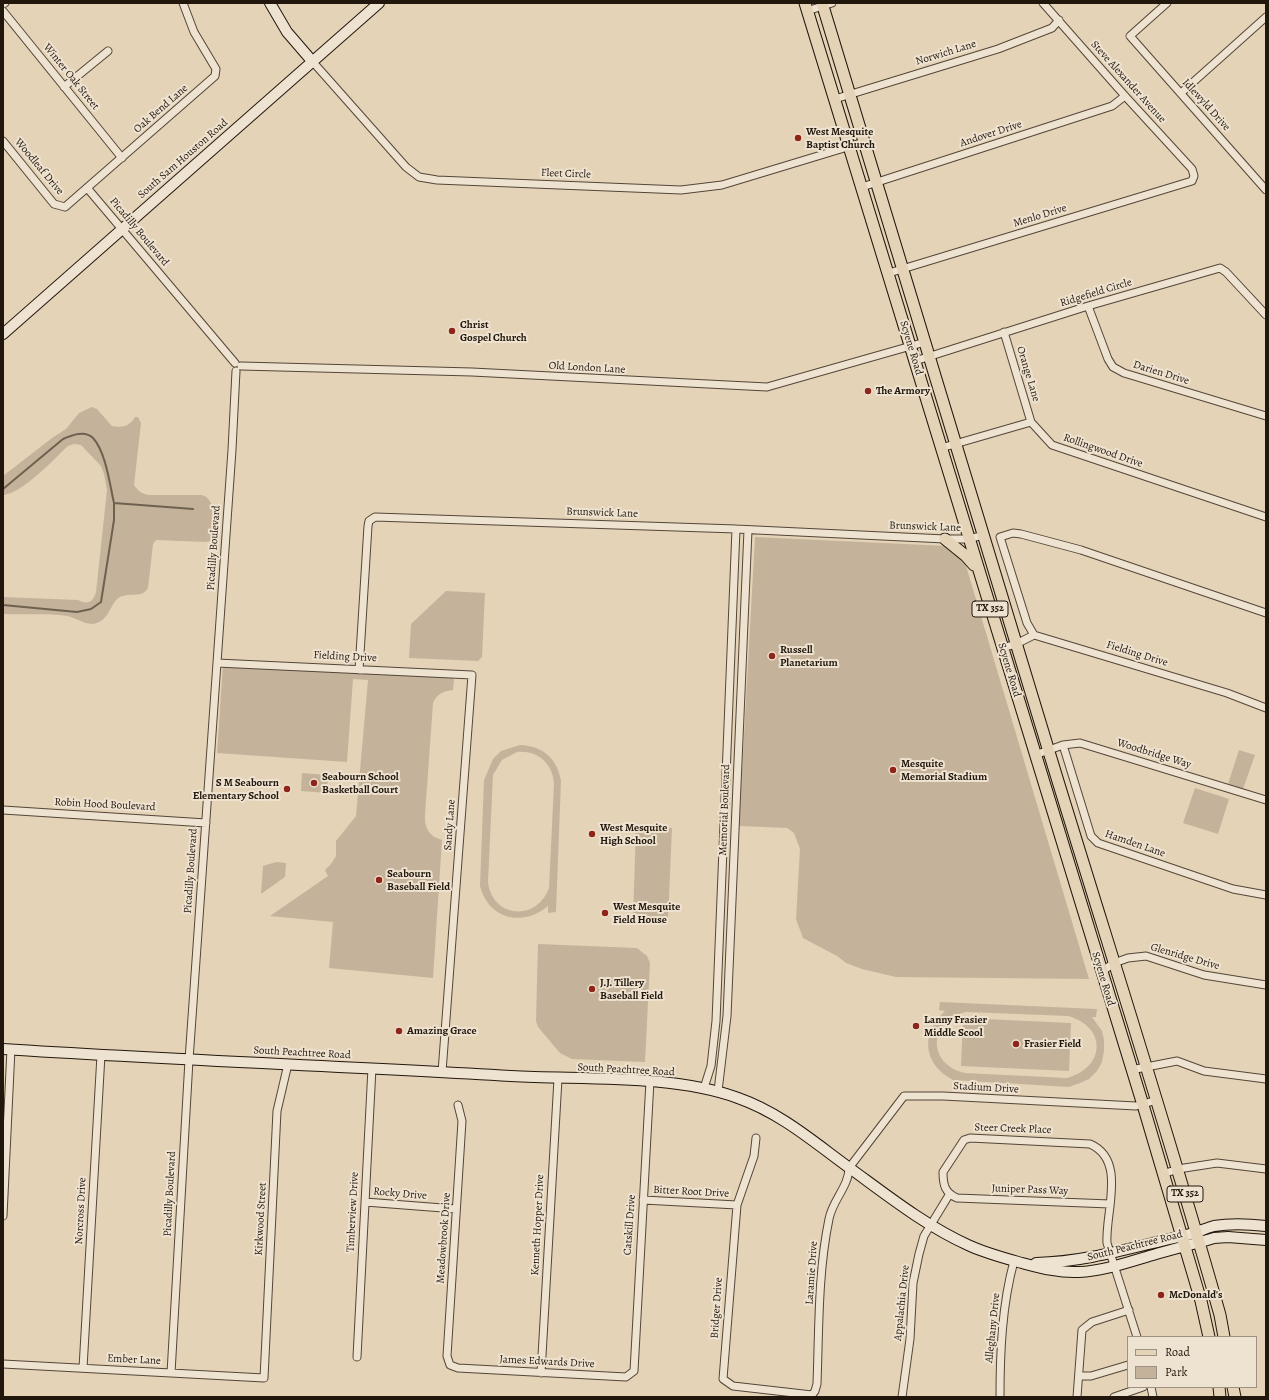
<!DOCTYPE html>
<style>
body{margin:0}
#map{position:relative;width:1269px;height:1400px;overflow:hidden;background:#e5d3b7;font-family:Alegreya,serif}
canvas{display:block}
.frame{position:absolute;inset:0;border:4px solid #22170d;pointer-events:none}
.legend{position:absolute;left:1127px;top:1336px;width:130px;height:52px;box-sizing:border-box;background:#eee2d0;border:1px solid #9c9182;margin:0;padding:5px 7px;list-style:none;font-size:12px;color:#22170d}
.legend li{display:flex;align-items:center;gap:8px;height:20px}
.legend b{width:20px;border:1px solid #9c9182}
</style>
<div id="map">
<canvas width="1269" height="1400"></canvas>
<div class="frame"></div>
<ul class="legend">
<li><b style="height:5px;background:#e5d3b7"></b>Road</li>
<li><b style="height:11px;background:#c4b39a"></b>Park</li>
</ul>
</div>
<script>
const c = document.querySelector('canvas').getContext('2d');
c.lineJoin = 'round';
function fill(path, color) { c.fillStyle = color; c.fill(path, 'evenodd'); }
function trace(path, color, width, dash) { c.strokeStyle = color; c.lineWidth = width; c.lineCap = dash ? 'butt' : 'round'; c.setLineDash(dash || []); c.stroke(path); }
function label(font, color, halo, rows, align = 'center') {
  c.font = font + ' Alegreya,serif'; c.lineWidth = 4; c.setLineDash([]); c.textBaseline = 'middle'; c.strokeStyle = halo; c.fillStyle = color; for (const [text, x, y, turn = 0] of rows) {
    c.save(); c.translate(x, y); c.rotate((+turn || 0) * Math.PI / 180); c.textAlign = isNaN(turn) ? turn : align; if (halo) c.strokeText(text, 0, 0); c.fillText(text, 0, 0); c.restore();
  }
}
const green = new Path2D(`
 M 92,407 L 97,409 L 112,426 C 123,428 130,426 135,417 L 138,417 L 141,423 L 134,485 C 138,491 142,494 149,495 L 202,495 C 217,498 215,530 210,541 L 206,542 L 156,540 L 153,544 L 148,588 C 142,599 130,592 120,597 C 111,602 110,617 99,622 C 88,628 78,618 67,616 C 47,613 24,615 3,614 L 3,597 L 78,600 C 88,605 93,602 96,592 L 107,490 L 104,474 L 101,466 L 81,445 L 74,444 L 68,446 C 53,460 23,493 3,495 L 3,476 L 52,438 L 66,429 L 79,413 Z
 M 755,537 L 948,546 L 964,559 L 1089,979 L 896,977 L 862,969 L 846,963 L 837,956 L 803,938 L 796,919 L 800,849 L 794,833 L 787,828 L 739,826 Z
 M 446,591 L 485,593 L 482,657 L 478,661 L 409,658 L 411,624 Z
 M 223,664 L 452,677 L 454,680 L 453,690 C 443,691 437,694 433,703 L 425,815 C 424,828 430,837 442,840 L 433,978 L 329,968 L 333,922 L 270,916 L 328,876 L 325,870 L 331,864 L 336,856 L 336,841 L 356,816 L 368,680 L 353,679 L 347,762 L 217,753 Z
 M 520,745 C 543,746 557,758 561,781 L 556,912 L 548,913 L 548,906 C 523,927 489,920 480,886 L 484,780 L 493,759 L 501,751 ZM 517,752 C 537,750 553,763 554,784 L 549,888 C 537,922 492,918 488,882 L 493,775 L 502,760 Z
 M 1239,750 L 1255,755 L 1243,789 L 1228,784 Z
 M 302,773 L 328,775 L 327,793 L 301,791 Z
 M 1195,788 L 1229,799 L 1218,834 L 1183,823 Z
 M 636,826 L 672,828 L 668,921 L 633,919 Z
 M 276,862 L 286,863 L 285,877 L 261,894 L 263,866 Z
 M 538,944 L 637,948 L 647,956 L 650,963 L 645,1062 L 572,1059 L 560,1053 L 538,1027 L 536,1021 Z
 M 940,1002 L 1097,1009 L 1096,1017 L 1092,1017 L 1102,1031 L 1104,1040 L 1104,1051 L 1102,1062 L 1097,1071 L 1089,1079 L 1080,1083 L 1069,1087 L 953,1080 C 923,1064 920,1034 945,1011 L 939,1010 ZM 966,1012 L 1068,1016 C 1107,1027 1106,1067 1067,1078 L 965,1073 C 927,1064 928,1021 966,1012 Z
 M 963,1018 L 1071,1023 L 1069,1071 L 961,1066 Z`);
const stream = new Path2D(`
 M 3,489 L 63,439 C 72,435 85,430 93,438 C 106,452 110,486 114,503
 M 3,605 L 77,612 L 91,609 L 101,602 L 114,520 L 114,503 L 193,509`);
const street = new Path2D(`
 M 1167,3 L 1130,36 L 1266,190
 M 3,4 L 5,3
 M 3,11 L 122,158
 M 807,11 L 832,3
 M 312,61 L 406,167 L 419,177 L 437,180 L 681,190 L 722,185 L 864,142
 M 64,87 L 108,51
 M 1181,93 L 1266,17
 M 835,99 L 998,49 L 1052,28 L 1059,20
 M 3,141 L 54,204 L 65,207 L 215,76 L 216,69 L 194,32 L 183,3
 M 862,187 L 1112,106 L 1125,96
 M 88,189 L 235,363
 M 889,273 L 1192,181 L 1194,176 L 1192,169 L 1125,96 L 1043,3
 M 1088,306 L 1108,359 L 1113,367 L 1124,373 L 1266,416
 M 1004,332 L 1031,422 L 1052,445 L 1266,517
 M 915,361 L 1088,306 L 1220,268 L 1226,272 L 1266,315
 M 241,366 L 472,372 L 767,387 L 925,342
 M 941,448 L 1031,422
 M 1034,635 L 1027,623 L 1000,537 L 1013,533 L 1021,534 L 1081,550 L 1266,613
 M 1002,648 L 1016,644 L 1034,635 L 1227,693 L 1266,708
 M 217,663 L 472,675 L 442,1072
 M 359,670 L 368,526 L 369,521 L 375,517 L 736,529 L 945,539 L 969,539 L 983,535
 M 1063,745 L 1091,836 L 1098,843 L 1233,889 L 1266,895
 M 1035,755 L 1063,745 L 1080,743 L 1266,800
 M 3,810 L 206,823
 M 1101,972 L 1114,963 L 1128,958 L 1146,956 L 1204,975 L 1266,985
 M 1131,1070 L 1177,1061 L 1204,1071 L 1266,1079
 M 704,1088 L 711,1066 L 716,1021 L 736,529
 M 718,1091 L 727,1016 L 748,530
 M 458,1105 L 462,1121 L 447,1356 L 450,1365 L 458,1368 L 626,1377 L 634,1371 L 650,1081
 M 756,1138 L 754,1156 L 737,1205 L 723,1379 L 733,1386 L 812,1395 L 815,1391 L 817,1384 C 819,1329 818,1272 829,1219 C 832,1201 849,1186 849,1168 L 904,1096 L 943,1096 L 1136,1106 L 1157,1100
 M 1163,1174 L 1178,1169 L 1217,1163 L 1266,1169
 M 643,1200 L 737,1205
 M 365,1202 L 456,1209
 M 1110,1204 L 957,1198 C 945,1193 943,1185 943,1172 L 964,1140 L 970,1138 L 1090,1144 C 1127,1160 1105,1212 1107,1243 L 1137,1337
 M 3,1216 L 11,1049
 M 357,1357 L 372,1068
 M 3,1364 L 264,1378 L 277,1111 L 288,1064
 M 83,1368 L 101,1055
 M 171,1373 L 189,1060 L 232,450 L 236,371
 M 541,1373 L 558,1079
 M 1079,1376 L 1091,1376 L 1128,1365
 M 1151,1387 L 1153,1397
 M 902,1397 L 910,1339 L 913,1283 L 919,1254 L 924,1236 L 949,1195
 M 1000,1397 C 1000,1352 1002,1305 1014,1261
 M 1077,1397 L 1082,1330 L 1092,1322 L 1129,1310
 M 1114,1397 L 1143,1387`);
const secondary = new Path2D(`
 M 270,3 L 287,32 L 312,61
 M 3,334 L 379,3
 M 3,1049 C 172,1060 342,1066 511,1076 C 583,1080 672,1074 738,1098 C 781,1113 815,1143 851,1169 C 888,1196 926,1226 968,1245 C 985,1253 1004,1258 1022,1263 C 1041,1268 1059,1273 1079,1272 C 1104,1271 1128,1262 1153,1255 C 1173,1249 1194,1244 1214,1238 L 1228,1237 L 1266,1240
 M 1036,1263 C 1087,1262 1133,1247 1182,1236 C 1194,1234 1203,1229 1214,1226 C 1231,1223 1249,1224 1266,1226`);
const primary = new Path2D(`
 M 805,3 L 1143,1105 L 1201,1301 L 1209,1337
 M 822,3 C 899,253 973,504 1050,755 C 1107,942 1167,1127 1220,1315 L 1224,1337
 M 945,539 L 966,556 L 974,565
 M 1219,1387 L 1220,1397
 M 1233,1387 L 1235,1397`);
const markers = [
 [798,138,4,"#8f2418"],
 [452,331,4,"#8f2418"],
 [868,391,4,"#8f2418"],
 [772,656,4,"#8f2418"],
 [893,770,4,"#8f2418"],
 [314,783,4,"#8f2418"],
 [287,789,4,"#8f2418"],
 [592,834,4,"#8f2418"],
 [379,880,4,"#8f2418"],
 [605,913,4,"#8f2418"],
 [592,989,4,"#8f2418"],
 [916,1026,4,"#8f2418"],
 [399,1031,4,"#8f2418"],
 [1016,1044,4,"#8f2418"],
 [1161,1295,4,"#8f2418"]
];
const shields = [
 [990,609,36],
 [1185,1194,36]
];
const shieldNames = [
 ["TX 352",990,609],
 ["TX 352",1185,1194]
];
const streetNames = [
 ["Norwich Lane",946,53,-17],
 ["Winter Oak Street",71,77,51],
 ["Steve Alexander Avenue",1128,82,48],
 ["Idlewyld Drive",1206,105,48],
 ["Oak Bend Lane",161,109,-41],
 ["Andover Drive",991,134,-18],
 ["South Sam Houston Road",183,159,-41],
 ["Woodleaf Drive",39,167,50],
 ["Fleet Circle",566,174,2],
 ["Menlo Drive",1040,216,-17],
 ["Picadilly Boulevard",139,232,50],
 ["Ridgefield Circle",1096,293,-17],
 ["Scyene Road",911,348,73],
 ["Old London Lane",587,368,3],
 ["Darien Drive",1161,373,17],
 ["Orange Lane",1028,374,73],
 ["Rollingwood Drive",1103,451,19],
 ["Brunswick Lane",602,513,2],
 ["Brunswick Lane",925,527,2],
 ["Picadilly Boulevard",214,548,-86],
 ["Fielding Drive",1137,654,17],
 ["Fielding Drive",345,657,3],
 ["Scyene Road",1009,670,73],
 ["Woodbridge Way",1154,754,17],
 ["Robin Hood Boulevard",105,805,3],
 ["Memorial Boulevard",725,810,-88],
 ["Sandy Lane",450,825,-86],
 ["Hamden Lane",1135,844,19],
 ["Picadilly Boulevard",191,871,-86],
 ["Glenridge Drive",1185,957,16],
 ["Scyene Road",1103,979,73],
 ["South Peachtree Road",302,1053,3],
 ["South Peachtree Road",626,1070,3],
 ["Stadium Drive",986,1088,3],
 ["Steer Creek Place",1013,1129,2],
 ["Juniper Pass Way",1030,1190,2],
 ["Bitter Root Drive",691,1192,3],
 ["Picadilly Boulevard",170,1194,-87],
 ["Rocky Drive",400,1194,5],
 ["Norcross Drive",81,1211,-87],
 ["Timberview Drive",353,1212,-87],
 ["Kirkwood Street",261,1219,-87],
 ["Kenneth Hopper Drive",538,1225,-87],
 ["Catskill Drive",630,1225,-86],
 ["Meadowbrook Drive",444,1238,-86],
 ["South Peachtree Road",1135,1246,-14],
 ["Laramie Drive",812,1273,-86],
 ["Appalachia Drive",902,1303,-84],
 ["Bridger Drive",717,1308,-86],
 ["Alleghany Drive",993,1328,-84],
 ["Ember Lane",134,1360,3],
 ["James Edwards Drive",547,1362,3]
];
const poiNames = [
 ["West Mesquite",806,132],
 ["Baptist Church",806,145],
 ["Christ",460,325],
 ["Gospel Church",460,338],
 ["The Armory",876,391],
 ["Russell",780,650],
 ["Planetarium",780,663],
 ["Mesquite",901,764],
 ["Memorial Stadium",901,777],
 ["Seabourn School",322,777],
 ["Basketball Court",322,790],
 ["S M Seabourn",279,783,"right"],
 ["Elementary School",279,796,"right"],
 ["West Mesquite",600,828],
 ["High School",600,841],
 ["Seabourn",387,874],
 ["Baseball Field",387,887],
 ["West Mesquite",613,907],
 ["Field House",613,920],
 ["J.J. Tillery",600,983],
 ["Baseball Field",600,996],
 ["Lanny Frasier",924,1020],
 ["Middle Scool",924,1033],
 ["Amazing Grace",407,1031],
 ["Frasier Field",1024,1044],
 ["McDonald's",1169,1295]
];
fill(green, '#c4b39a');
trace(stream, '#6f6150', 2);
trace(street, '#534638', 9);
trace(secondary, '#22170d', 12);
trace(primary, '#22170d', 13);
trace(street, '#eee2d0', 7);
trace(secondary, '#eee2d0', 10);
trace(primary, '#e5d3b7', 11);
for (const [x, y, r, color] of markers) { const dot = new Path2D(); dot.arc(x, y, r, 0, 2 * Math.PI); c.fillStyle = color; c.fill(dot); trace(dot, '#eee2d0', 1.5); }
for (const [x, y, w] of shields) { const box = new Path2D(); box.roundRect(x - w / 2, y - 8, w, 16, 3); c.fillStyle = '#eee2d0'; c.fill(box); trace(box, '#22170d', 1); }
label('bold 10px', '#22170d', null, shieldNames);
label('11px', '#22170d', '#eee2d0', streetNames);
label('bold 11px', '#22170d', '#eee2d0', poiNames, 'left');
</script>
